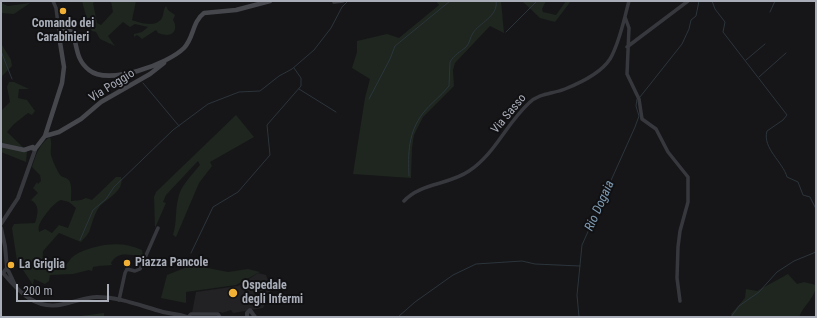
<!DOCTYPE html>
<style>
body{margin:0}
#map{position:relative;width:817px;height:318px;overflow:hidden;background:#161618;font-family:"Roboto Condensed",sans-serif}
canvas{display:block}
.frame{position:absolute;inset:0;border:2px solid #a8adb8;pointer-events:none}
.scale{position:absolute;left:16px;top:284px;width:93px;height:18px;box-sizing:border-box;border:2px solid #a8adb8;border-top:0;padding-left:5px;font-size:12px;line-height:14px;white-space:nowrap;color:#a8adb8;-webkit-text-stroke:3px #111113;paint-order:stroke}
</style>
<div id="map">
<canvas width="817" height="318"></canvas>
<div class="frame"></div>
<div class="scale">200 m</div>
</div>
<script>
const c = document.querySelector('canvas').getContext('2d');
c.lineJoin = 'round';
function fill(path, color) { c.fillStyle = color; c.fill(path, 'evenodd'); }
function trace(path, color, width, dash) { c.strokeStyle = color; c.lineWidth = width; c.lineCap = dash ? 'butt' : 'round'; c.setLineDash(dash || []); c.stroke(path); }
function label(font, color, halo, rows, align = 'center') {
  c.font = font + ' "Roboto Condensed",sans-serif'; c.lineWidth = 4; c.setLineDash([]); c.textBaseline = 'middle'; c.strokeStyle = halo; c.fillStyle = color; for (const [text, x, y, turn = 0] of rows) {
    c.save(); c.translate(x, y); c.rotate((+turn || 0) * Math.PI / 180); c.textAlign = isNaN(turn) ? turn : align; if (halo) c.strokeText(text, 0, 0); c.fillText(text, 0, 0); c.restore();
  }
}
const built = new Path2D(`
 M 258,273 L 266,275 L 269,283 L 270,294 L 263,308 L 233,313 L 231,310 L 222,313 L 221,312 L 192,313 L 196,292 L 238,286 Z`);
const green = new Path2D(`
 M 82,1 L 96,1 L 93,3 L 97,23 L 101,25 L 113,12 L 111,1 L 136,1 L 132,20 C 140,23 156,28 162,18 C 164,14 163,10 166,6 L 168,10 L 175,15 L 173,20 C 177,26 176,35 167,35 C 165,35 161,34 158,33 L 156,30 L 142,39 L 137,35 L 134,37 L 134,34 L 142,32 L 148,27 L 135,24 L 130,27 L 123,22 L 108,36 L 115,46 L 100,39 L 96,32 L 92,31 L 85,19 L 86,16 Z
 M 436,1 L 501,1 L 504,33 L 490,26 L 455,63 L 453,70 L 454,86 L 423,117 L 414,135 L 412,148 L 411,178 L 353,174 L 365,98 L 370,79 L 352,68 L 357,52 L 357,41 L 387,34 L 399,38 L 439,5 Z
 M 522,1 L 546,1 L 542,9 L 543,12 L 556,15 L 566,1 L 571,1 L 555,22 L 540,18 Z
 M 1,3 L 8,6 L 30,3 L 14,14 L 1,13 Z
 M 1,43 L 11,60 L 12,66 L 1,77 Z
 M 9,82 L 14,82 L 29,89 L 19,89 L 18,98 L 27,100 L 35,111 L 32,115 L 28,113 L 14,124 L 7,132 L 27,151 L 26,162 L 1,152 L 1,111 L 10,102 L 7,87 Z
 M 236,115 L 254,137 L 210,162 L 212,166 L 199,183 L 176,237 L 173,235 C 177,223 175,211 178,199 C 180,186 192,175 200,165 L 198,161 L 166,195 L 163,202 L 166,203 L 155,228 L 154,197 L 156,192 Z
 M 50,137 C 53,144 49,151 52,158 C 53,162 58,172 60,175 C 63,178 68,177 70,182 C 72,187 71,195 71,201 L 81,200 L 86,198 L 92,200 L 116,177 L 121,177 C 125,190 108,198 100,206 C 94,214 92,224 89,232 C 87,236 83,239 81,242 L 59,233 L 43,251 L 42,265 L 63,269 C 67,265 69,259 75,255 C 94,244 122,240 142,250 L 143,256 L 140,261 L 140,256 C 128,255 118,251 111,263 L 112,265 C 105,266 101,265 93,267 L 92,271 L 89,270 L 73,274 L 50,275 L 49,281 L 45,284 L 34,279 L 33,285 L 17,261 L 12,228 L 14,224 L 35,223 C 38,214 40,205 31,200 L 38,193 L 33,188 L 37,182 L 38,184 L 41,181 L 40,175 L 32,167 C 36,155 39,144 50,137 ZM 61,200 L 69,202 L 76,208 L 68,228 L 59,225 L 52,233 L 45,229 L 39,232 C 39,230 38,228 39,226 C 40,220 55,201 61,200 Z
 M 192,265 L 228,272 L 248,269 L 260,272 L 236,285 L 186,292 L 186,303 L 161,298 L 167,275 Z
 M 788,274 L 797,284 L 804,282 L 816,285 C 816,297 803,306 799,317 L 732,317 L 731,314 L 745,298 L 746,289 L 757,291 Z
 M 104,313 L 104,317 L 73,317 Z`);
const stream = new Path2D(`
 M 712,1 L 715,9 L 725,22 L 723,32 L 787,115 L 783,120 L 767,131 C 762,148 783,162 787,177 L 798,182 L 803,195 L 810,197 L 816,209
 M 770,12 L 775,1
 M 506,32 L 537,1
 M 1,51 L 12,79
 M 746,60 L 765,44
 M 759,77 L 786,53
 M 143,83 L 179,126
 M 299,89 L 336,112
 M 640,97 L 682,44 L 689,29 L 691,20 L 696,16 L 699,1
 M 369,99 L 390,59 L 395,46 L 450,1
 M 409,176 C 408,153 408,133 423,113 C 430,104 441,96 449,86 L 450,62 C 454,55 460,52 466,47 C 470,43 470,37 473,33 C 479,23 499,16 496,1
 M 80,240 L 93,210 L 106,199 L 114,187 L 173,130 L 208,104 L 239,92 L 260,91 L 279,76 L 292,69 L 314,50 L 331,28 L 342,7 L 348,1
 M 191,253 L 213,207 L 238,192 L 270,155 L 267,125 L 301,86 L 301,78 L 294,68
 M 398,317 L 415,302 L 453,275 L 476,264 L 522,261 L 535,264 L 580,266
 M 579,317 L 577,295 L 582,245 L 635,127 L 639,116 L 636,106 L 637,99
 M 731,317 L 739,306 L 759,292 L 777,272 L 794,261 L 816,252`);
const minor = new Path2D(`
 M 53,1 L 56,8 L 59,32
 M 334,2 L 343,1
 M 625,17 L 629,28 L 627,74 L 639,99 L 642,119 L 656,129 L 668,152 L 688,177 L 688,202 L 680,231 L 678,247 L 677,278 L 680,301
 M 627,47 L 688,1
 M 404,201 C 420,183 449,185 469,171 C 495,154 506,124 529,103 C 539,93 553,94 565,89 C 580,83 601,73 610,59 C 620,42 624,19 629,1
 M 119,300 L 125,273 L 127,269 L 135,271 L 140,269 L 158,228
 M 188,317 L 191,314 L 218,314 L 220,317`);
const tertiary = new Path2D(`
 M 1,224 L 18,198 L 35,150
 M 1,228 L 5,246 L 7,268
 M 7,268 L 3,273 C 19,292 36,311 64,304 C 75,302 86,297 97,297 C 120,297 141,306 163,312 C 171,314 179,314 187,317
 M 7,268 L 15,285
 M 247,317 L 247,313 L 250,310 L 255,317`);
const secondary = new Path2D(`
 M 45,136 L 59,132 L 81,119 L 101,102 L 150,74 L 164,63
 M 1,145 L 24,150 L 33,147
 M 32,148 L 35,149 L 45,136 L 62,83 L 64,67 L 59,36 L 61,30 L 66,29 L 72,32 C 78,46 75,59 89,70 C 108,86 168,64 184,48 C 194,38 192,22 204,13 L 236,10 L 270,1`);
const markers = [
 [63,11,4,"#f2b134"],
 [127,263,4,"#f2b134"],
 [11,265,4,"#f2b134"],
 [233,293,5,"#f2b134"]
];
const poiNames = [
 ["Comando dei",63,24,"center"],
 ["Carabinieri",63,38,"center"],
 ["Piazza Pancole",135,263],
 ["La Griglia",19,265],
 ["Ospedale",242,286],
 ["degli Infermi",242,300]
];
const streetNames = [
 ["Via Poggio",112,86,-32],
 ["Via Sasso",509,114,-50]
];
const waterNames = [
 ["Rio Dogaia",600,206,-66]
];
fill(built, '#222225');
fill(green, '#1e261f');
trace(stream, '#2c353c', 1);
trace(minor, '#37383d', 3.5);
trace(tertiary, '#37383d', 4);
trace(secondary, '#45474d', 4.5);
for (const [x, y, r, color] of markers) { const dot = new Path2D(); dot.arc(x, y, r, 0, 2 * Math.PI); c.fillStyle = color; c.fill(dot); trace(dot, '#111113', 1.5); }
label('bold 12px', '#a8adb8', '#111113', poiNames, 'left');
label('12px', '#a8adb8', '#111113', streetNames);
label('italic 13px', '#7f9bb3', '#111113', waterNames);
</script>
